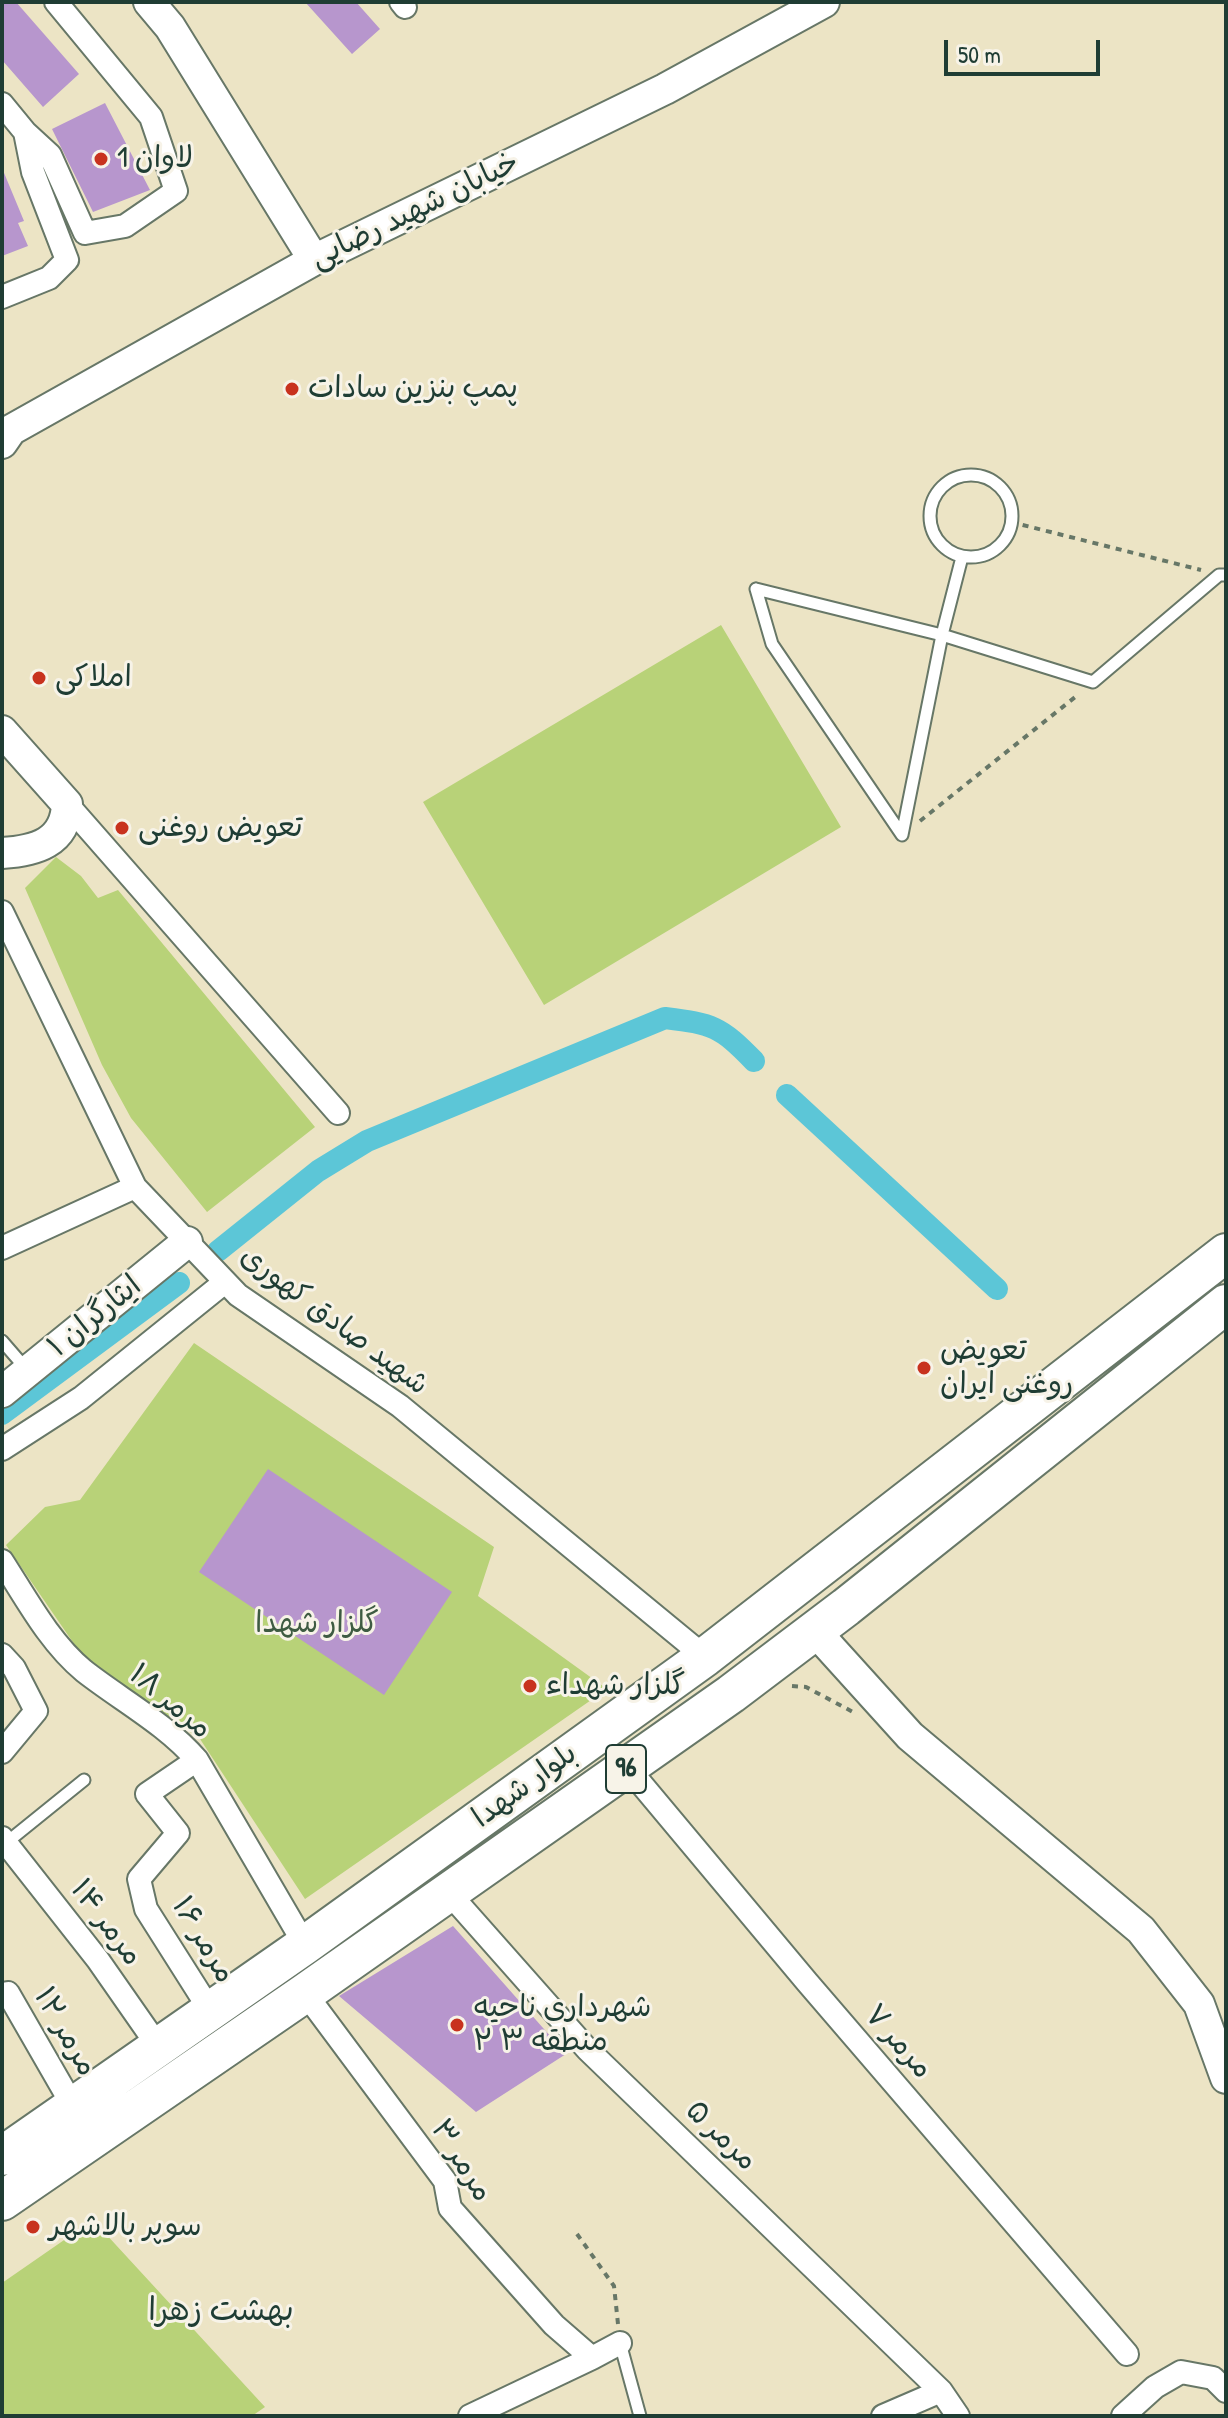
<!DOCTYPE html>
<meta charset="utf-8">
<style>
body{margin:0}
#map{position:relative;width:1228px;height:2418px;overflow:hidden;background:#ece4c5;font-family:"Patrick Hand",sans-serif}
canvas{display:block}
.frame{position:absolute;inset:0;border:4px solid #1f3d34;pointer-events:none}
.scale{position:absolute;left:944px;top:40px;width:156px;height:36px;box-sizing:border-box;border:4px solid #1f3d34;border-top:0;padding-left:10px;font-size:24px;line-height:28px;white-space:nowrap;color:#1f3d34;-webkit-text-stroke:6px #f7f3e8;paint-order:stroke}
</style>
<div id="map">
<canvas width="1228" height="2418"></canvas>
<div class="frame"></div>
<div class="scale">50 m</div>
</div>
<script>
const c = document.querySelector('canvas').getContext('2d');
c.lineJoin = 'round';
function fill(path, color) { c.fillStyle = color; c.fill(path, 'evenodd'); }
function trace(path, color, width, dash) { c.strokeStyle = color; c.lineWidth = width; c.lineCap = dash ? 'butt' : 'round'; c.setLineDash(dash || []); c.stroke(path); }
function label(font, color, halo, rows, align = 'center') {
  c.font = font + ' "Patrick Hand","Playpen Sans Arabic",sans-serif'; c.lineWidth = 6; c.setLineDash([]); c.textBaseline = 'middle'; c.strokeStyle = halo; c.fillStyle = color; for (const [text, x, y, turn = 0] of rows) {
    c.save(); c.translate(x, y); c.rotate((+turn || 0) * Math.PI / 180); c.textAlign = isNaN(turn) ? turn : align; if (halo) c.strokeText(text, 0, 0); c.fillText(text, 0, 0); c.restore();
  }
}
const green = new Path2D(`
 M 721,625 L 841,827 L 544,1005 L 423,802 Z
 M 56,857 L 81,876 L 98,898 L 118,890 L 315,1127 L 207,1212 L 131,1118 L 102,1065 L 25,888 Z
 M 194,1343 L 494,1547 L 478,1596 L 607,1689 L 305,1899 L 200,1739 L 81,1654 L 6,1545 L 45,1507 L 80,1500 Z
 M 93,2220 L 265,2407 L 252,2416 L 2,2416 L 2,2283 Z`);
const canal = new Path2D(`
 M 787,1095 L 997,1289
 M 218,1251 L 318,1171 L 367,1141 L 665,1018 C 713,1024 720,1026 754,1061
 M 2,1414 L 179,1283`);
const building = new Path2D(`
 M 2,2 L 16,2 L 79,74 L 43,107 L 2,60 Z
 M 305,2 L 356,2 L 380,29 L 352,54 Z
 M 105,103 L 150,190 L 93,212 L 52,129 Z
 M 2,168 L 24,221 L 18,223 L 28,246 L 2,256 Z
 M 268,1469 L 452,1592 L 384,1695 L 199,1572 Z
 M 453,1926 L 566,2054 L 476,2112 L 339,1996 Z`);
const path = new Path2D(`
 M 1011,522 L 1201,570
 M 920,821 L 1079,694
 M 792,1686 L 806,1687 L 853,1712
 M 577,2234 L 614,2286 L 618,2324`);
const lane = new Path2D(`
 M930 516a41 41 0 1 1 82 0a41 41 0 1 1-82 0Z
 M 756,589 L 942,635 L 1093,682 L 1219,575 L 1226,575
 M 756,589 L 772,644 L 902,835
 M 902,835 L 942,635 L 962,557
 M 2,1341 L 28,1371
 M 6,1843 L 84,1780
 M 620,2343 L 640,2416`);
const street = new Path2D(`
 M 401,2 L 405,7
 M 2,104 L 25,132 L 50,155 L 85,233 L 125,226 L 176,191 L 151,117 L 56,2
 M 2,297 L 49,278 L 67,260 L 33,172 L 25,132
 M 67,804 L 338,1113
 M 2,912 L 135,1187 L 238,1295 L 400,1406 L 705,1657
 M 2,1248 L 135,1187
 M 2,1449 L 81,1398 L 225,1282
 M 2,1561 C 26,1598 49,1642 84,1671 C 121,1700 166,1724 197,1760 L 305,1945
 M 2,1655 L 14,1668 L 36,1711 L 2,1752
 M 197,1760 L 147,1794 L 178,1833 L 139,1879 L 146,1909 L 210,2010
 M 628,1768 L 807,1982 L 1127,2354
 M 2,1838 L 98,1960 L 158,2046
 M 448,1892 L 587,2049 L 941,2391 L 958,2416
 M 305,1993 L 445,2181 L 450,2208 L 554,2325 L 592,2358 L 620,2343
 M 2,1994 L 8,1993 L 73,2106
 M 470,2416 L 592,2358
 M 883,2416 L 941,2391
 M 1123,2416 L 1155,2387 L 1181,2372 L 1213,2378 L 1226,2391`);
const secondary = new Path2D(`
 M 149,2 L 170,27 L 314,260
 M 2,443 L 11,430 L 314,260 L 665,89 L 824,2
 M 2,731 L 67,804 C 66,843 35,851 2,853
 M 2,1392 L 187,1242
 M 815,1631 L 910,1736 L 1141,1930 L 1199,2004 L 1226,2078`);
const highway = new Path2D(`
 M 2,2156 L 305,1945 L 705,1657 L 1226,1253
 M 2,2201 L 305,1993 L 731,1694 L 846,1607 L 1226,1304`);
const markers = [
 [101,159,8,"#c8321e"],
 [292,389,8,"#c8321e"],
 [39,678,8,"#c8321e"],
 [122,828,8,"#c8321e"],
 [924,1368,8,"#c8321e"],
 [530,1686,8,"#c8321e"],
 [457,2025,8,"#c8321e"],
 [33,2227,8,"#c8321e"]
];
const shields = [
 [626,1769,40]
];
const shieldNames = [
 ["96",626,1769]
];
const poiNames = [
 ["لاوان 1",117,159],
 ["پمپ بنزین سادات",308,389],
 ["املاکی",55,678],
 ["تعویض روغنی",138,828],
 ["تعویض",940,1351],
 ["روغنی ایران",940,1385],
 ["گلزار شهداء",546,1686],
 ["شهرداری ناحیه",473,2008],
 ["۲ منطقه ۳",473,2042],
 ["سوپر بالاشهر",49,2227]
];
const streetNames = [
 ["خیابان شهید رضایی",415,211,-26],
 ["ایثارگران ۱",95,1317,-39],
 ["شهید صادق کهوری",334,1321,37],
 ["مرمر ۱۸",170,1702,40],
 ["بلوار شهدا",525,1786,-36],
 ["مرمر ۱۴",106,1923,53],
 ["مرمر ۱۶",203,1940,59],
 ["مرمر ۱۲",65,2032,60],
 ["مرمر ۷",898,2042,49],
 ["مرمر ۵",721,2136,44],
 ["مرمر ۳",461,2161,58]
];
const parkNames = [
 ["گلزار شهدا",317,1624]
];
const neighbourhoodNames = [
 ["بهشت زهرا",221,2311]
];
fill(green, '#b8d278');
trace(canal, '#5cc6d7', 22);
fill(building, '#b796cd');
trace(lane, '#677767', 15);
trace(street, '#677767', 26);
trace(secondary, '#677767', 34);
trace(highway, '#677767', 42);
trace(path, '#677767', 4, [6, 6]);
trace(lane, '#fff', 11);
trace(street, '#fff', 22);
trace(secondary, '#fff', 30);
trace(highway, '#fff', 38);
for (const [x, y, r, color] of markers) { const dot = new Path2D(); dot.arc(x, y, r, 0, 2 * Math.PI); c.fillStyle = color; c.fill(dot); trace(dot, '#f7f3e8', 3); }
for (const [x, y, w] of shields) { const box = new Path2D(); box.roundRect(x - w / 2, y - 24, w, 48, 6); c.fillStyle = '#f7f3e8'; c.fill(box); trace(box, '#1f3d34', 2); }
label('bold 28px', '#1f3d34', null, shieldNames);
label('30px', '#1f3d34', '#f7f3e8', poiNames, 'left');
label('30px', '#1f3d34', '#f7f3e8', streetNames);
label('30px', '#3e5b42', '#f7f3e8', parkNames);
label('32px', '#1f3d34', '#f7f3e8', neighbourhoodNames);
</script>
